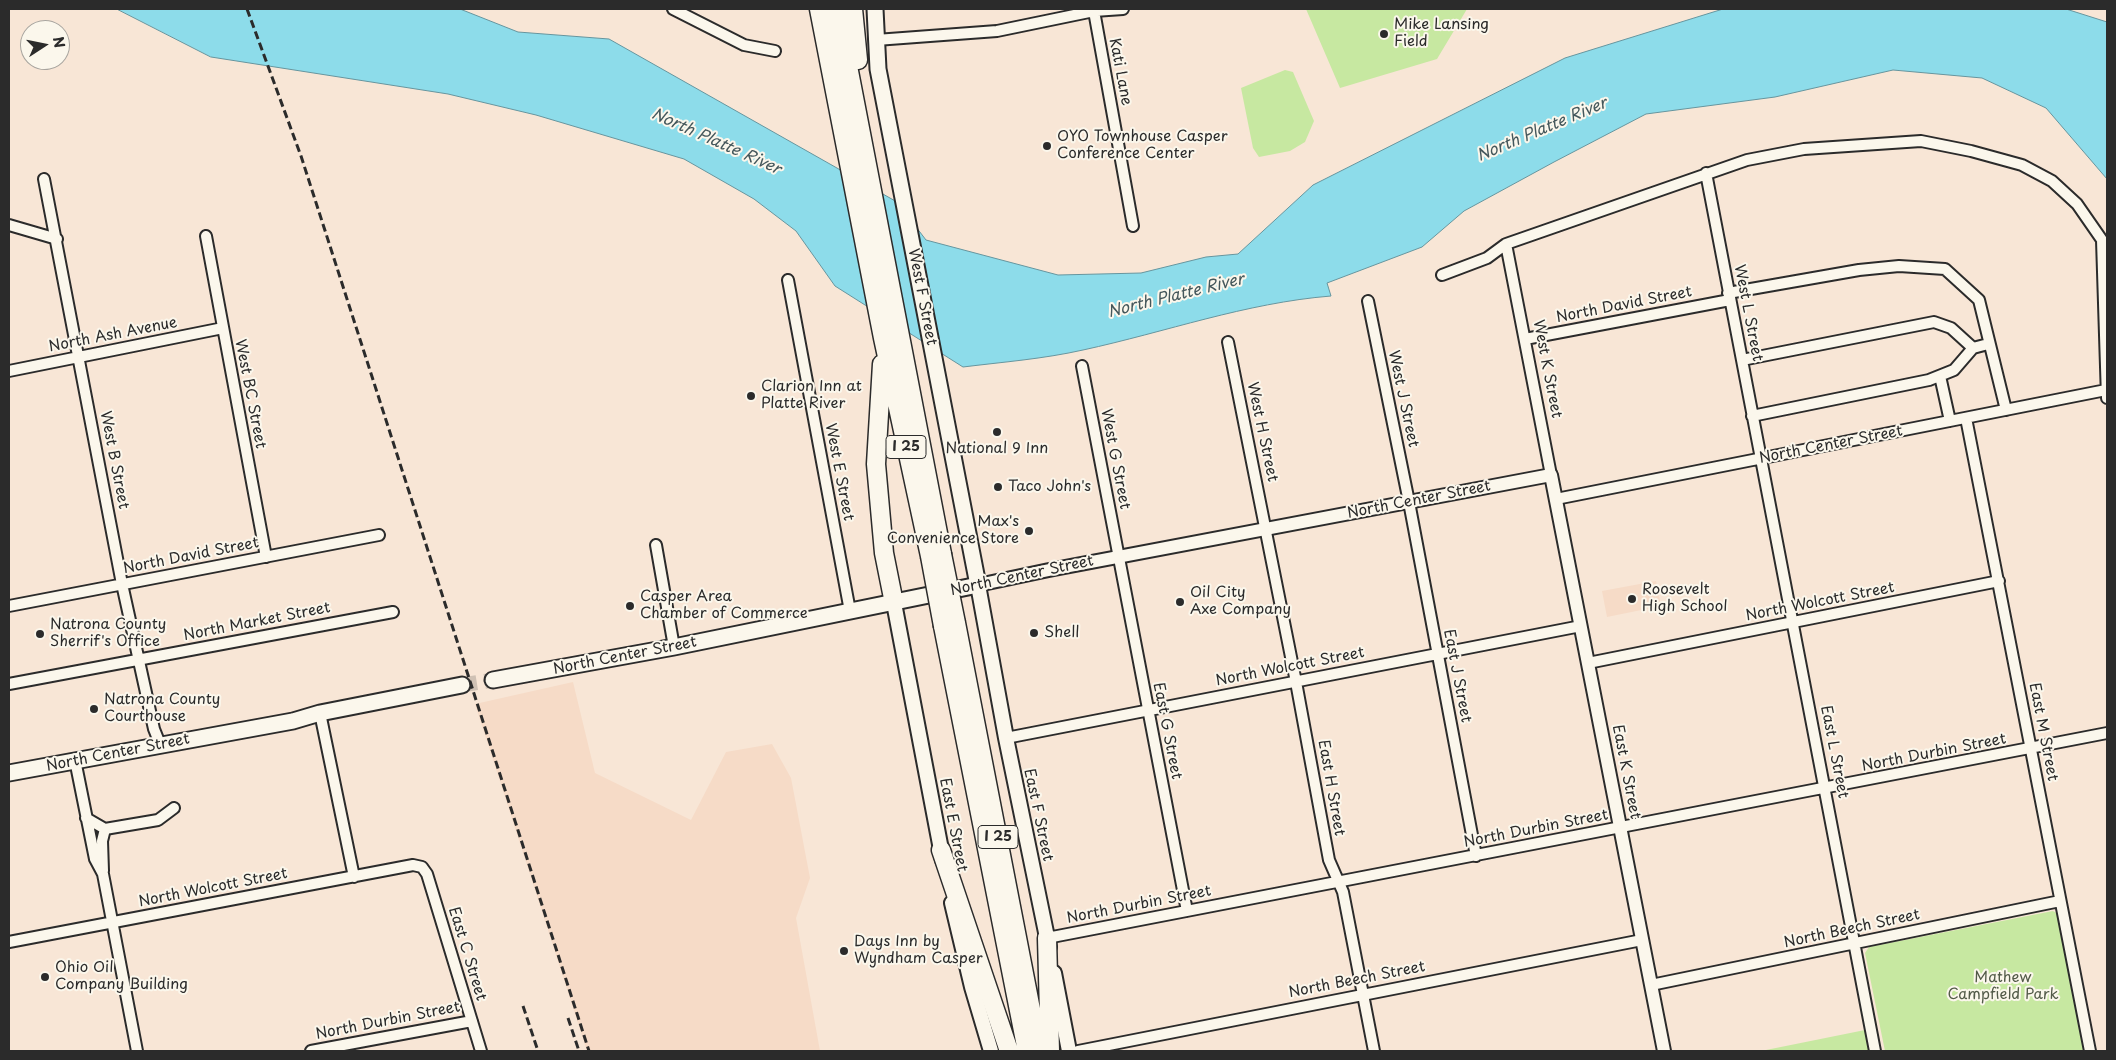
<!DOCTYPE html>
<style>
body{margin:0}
#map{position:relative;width:2116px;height:1060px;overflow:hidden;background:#f8e6d6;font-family:"Playpen Sans",sans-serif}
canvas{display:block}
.frame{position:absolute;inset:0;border:10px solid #2b2b2b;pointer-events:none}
.north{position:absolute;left:20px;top:20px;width:50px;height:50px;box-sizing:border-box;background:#fbf7ec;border:1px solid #a8a59f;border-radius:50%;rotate:79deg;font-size:14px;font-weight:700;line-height:20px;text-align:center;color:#2b2b2b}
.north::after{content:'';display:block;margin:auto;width:18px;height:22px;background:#2b2b2b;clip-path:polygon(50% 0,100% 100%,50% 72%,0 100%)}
</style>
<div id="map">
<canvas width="2116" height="1060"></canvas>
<div class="frame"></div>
<div class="north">N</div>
</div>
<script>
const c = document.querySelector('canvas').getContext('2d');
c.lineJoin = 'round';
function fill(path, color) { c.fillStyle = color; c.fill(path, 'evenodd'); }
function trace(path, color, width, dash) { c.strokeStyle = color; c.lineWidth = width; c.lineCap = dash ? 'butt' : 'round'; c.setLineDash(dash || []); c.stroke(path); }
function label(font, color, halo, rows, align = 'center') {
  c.font = font + ' "Playpen Sans",sans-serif'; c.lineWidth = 4; c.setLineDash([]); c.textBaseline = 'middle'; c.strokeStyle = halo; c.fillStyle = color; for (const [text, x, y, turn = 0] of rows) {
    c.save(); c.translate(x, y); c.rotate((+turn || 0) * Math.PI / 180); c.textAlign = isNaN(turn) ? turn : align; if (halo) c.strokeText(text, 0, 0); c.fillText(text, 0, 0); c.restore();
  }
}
const built = new Path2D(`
 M 1656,581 L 1661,606 L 1607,617 L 1602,591 Z
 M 573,682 L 595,773 L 691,820 L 726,752 L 772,744 L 791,778 L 810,878 L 796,918 L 820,1051 L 587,1051 L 475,704 Z`);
const green = new Path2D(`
 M 1306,9 L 1467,9 L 1437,59 L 1340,88 Z
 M 1285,70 L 1293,72 L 1314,121 L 1305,142 L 1290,151 L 1259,157 L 1253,148 L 1241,88 Z
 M 2053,911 L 2058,914 L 2084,1051 L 1885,1051 L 1865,953 L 1869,947 Z
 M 1865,1030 L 1869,1051 L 1761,1051 Z`);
const water = new Path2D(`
 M 117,9 L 460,9 L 518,32 L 609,39 L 897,202 L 926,240 L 1058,275 L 1141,273 L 1206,257 L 1238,254 L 1313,185 L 1565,58 L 1723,9 L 2066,9 L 2107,22 L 2107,179 L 2046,108 L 1982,78 L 1893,70 L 1775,97 L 1646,114 L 1554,162 L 1464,211 L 1422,247 L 1327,283 L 1331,296 C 1245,303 1166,332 1083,350 C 1043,359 1003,362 963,367 L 835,286 L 796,231 L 754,199 L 684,159 L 536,115 L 448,94 L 211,57 Z`);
const primaryTunnel = new Path2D(`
 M 462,685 L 493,680`);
const minor = new Path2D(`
 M 673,9 L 744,45 L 775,51
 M 1094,11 L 1133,226
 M 876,40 L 997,31 L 1094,11 L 1123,9
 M 1706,173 L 1875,1051
 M 44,179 L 122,584 L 154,729 L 160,744
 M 9,225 L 57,239
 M 206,236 L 266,557
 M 1506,244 L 1551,475
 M 1442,275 L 1487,258 L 1506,244 L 1747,160 L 1804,149 L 1921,141 L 1971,151 L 2022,165 L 2052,181 L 2077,204 L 2102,240 L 2107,398
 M 788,280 L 850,611
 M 1728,293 L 1859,270 L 1899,266 L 1945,269 L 1979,300 L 2006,410
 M 1368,301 L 1409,502 L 1476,856
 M 1525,339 L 1730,300
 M 1228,342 L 1296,682 L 1329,860 L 1343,892 L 1374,1051
 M 1742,360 L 1934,322 L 1951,328 L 1973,348 L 1988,344
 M 1082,366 L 1187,911
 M 9,371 L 223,328
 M 1940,376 L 1950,421
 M 1752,416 L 1929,380 L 1954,370 L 1973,348
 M 1966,418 L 2090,1051
 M 1556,499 L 2106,390
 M 656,545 L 674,647
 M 9,606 L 379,535
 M 1588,663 L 1999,581
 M 9,684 L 393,612
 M 320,713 L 354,877
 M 1006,738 L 1581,626
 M 75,760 L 95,859 L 103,874 L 137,1051
 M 86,818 L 105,829 L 158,820 L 174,808
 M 103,871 L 102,841 L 105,829
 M 1047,938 L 2107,733
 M 9,942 L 413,865 L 422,867 L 427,874 L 481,1051
 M 1651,985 L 2060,901
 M 311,1051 L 472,1021
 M 1078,1051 L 1642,940`);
const tertiary = new Path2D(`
 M 978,585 L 1049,570 L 1551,475 L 1664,1051`);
const secondary = new Path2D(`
 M 978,585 L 1006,738 L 1049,947
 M 894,603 L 943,860
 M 952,903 L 972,987 L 991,1051
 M 1054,973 L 1069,1051`);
const primary = new Path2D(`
 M 493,680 L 674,647 L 978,585 L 878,69 L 875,9
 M 9,773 L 293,721 L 320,713 L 462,685`);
const motorway = new Path2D(`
 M 819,9 L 883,338 L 930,556
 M 837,9 L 942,554
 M 853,9 L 858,60
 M 882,364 L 876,464 L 884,553 L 894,603
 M 956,623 L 1039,1051
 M 943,626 L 1027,1051
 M 941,850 L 1009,1051
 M 1047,938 L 1050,1051`);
const rail = new Path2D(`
 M 247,9 L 301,156 L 589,1051
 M 523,1006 L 538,1051
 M 568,1018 L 579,1051`);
const motorwayBridge = new Path2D(`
 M 942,554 L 956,623
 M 930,556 L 943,626`);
const markers = [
 [1384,34,5,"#2b2b2b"],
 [1047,146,5,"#2b2b2b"],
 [751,396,5,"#2b2b2b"],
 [997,432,5,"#2b2b2b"],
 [998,487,5,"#2b2b2b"],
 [1029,531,5,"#2b2b2b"],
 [1632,599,5,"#2b2b2b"],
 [1180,602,5,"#2b2b2b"],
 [630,606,5,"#2b2b2b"],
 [1034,633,5,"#2b2b2b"],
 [40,634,5,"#2b2b2b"],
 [94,709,5,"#2b2b2b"],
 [844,951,5,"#2b2b2b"],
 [45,977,5,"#2b2b2b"]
];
const shields = [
 [906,447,40],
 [998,837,40]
];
const shieldNames = [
 ["I 25",906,447],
 ["I 25",998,837]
];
const poiNames = [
 ["Mike Lansing",1394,25],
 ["Field",1394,42],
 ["OYO Townhouse Casper",1057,137],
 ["Conference Center",1057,154],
 ["Clarion Inn at",761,387],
 ["Platte River",761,404],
 ["National 9 Inn",997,449,"center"],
 ["Taco John's",1008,487],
 ["Max's",1019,522,"right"],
 ["Convenience Store",1019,539,"right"],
 ["Roosevelt",1642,590],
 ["High School",1642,607],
 ["Oil City",1190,593],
 ["Axe Company",1190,610],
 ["Casper Area",640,597],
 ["Chamber of Commerce",640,614],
 ["Natrona County",50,625],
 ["Sherrif's Office",50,642],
 ["Shell",1044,633],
 ["Natrona County",104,700],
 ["Courthouse",104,717],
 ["Days Inn by",854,942],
 ["Wyndham Casper",854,959],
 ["Ohio Oil",55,968],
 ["Company Building",55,985]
];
const streetNames = [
 ["Kati Lane",1120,72,79],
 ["West F Street",922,297,79],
 ["North David Street",1624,305,-11],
 ["West L Street",1748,313,79],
 ["North Ash Avenue",113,335,-11],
 ["West K Street",1547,369,79],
 ["West BC Street",250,394,79],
 ["West J Street",1403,399,78],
 ["West H Street",1262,432,78],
 ["North Center Street",1831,445,-11],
 ["West G Street",1115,459,79],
 ["West B Street",114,460,79],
 ["West E Street",839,472,79],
 ["North Center Street",1419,500,-11],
 ["North David Street",191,556,-11],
 ["North Center Street",1022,576,-12],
 ["North Wolcott Street",1820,602,-11],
 ["North Market Street",257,622,-11],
 ["North Center Street",625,656,-11],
 ["North Wolcott Street",1290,667,-11],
 ["East J Street",1457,676,79],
 ["East G Street",1167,731,79],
 ["East M Street",2043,732,79],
 ["East L Street",1834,752,79],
 ["North Center Street",118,753,-11],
 ["North Durbin Street",1934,753,-11],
 ["East K Street",1626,772,79],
 ["East H Street",1331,788,80],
 ["East F Street",1038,815,78],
 ["East E Street",953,825,79],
 ["North Durbin Street",1536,829,-11],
 ["North Wolcott Street",213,888,-11],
 ["North Durbin Street",1139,905,-11],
 ["North Beech Street",1852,929,-12],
 ["East C Street",467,954,73],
 ["North Beech Street",1357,980,-11],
 ["North Durbin Street",388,1021,-11]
];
const parkNames = [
 ["Mathew",2003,978],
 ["Campfield Park",2003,995]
];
const waterNames = [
 ["North Platte River",1542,130,-23],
 ["North Platte River",716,142,24],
 ["North Platte River",1176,296,-14]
];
fill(built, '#f6dbc7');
fill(green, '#c7e8a1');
fill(water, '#8ddcea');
trace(water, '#66959e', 1);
trace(primaryTunnel, '#cfc1b4', 15, [15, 8]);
trace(minor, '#2b2b2b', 14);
trace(tertiary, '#2b2b2b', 16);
trace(secondary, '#2b2b2b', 18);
trace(primary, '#2b2b2b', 19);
trace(motorway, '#2b2b2b', 21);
trace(minor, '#fbf7ec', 10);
trace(tertiary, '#fbf7ec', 12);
trace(secondary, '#fbf7ec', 14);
trace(primary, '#fbf7ec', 15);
trace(motorway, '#fbf7ec', 18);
trace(rail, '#2b2b2b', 3, [8, 4]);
trace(motorwayBridge, '#2b2b2b', 21, []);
trace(motorwayBridge, '#fbf7ec', 18);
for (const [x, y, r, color] of markers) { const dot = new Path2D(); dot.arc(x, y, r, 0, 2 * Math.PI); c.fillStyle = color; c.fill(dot); trace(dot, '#fbf7ec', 2); }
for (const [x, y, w] of shields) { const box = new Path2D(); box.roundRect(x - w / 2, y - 11.5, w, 23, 4); c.fillStyle = '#fbf7ec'; c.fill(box); trace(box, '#2b2b2b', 1); }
label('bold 14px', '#2b2b2b', null, shieldNames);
label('15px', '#2b2b2b', '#fbf7ec', poiNames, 'left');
label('15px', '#2b2b2b', '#fbf7ec', streetNames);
label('15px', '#525a48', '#fbf7ec', parkNames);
label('italic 16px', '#44575b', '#fbf7ec', waterNames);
</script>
